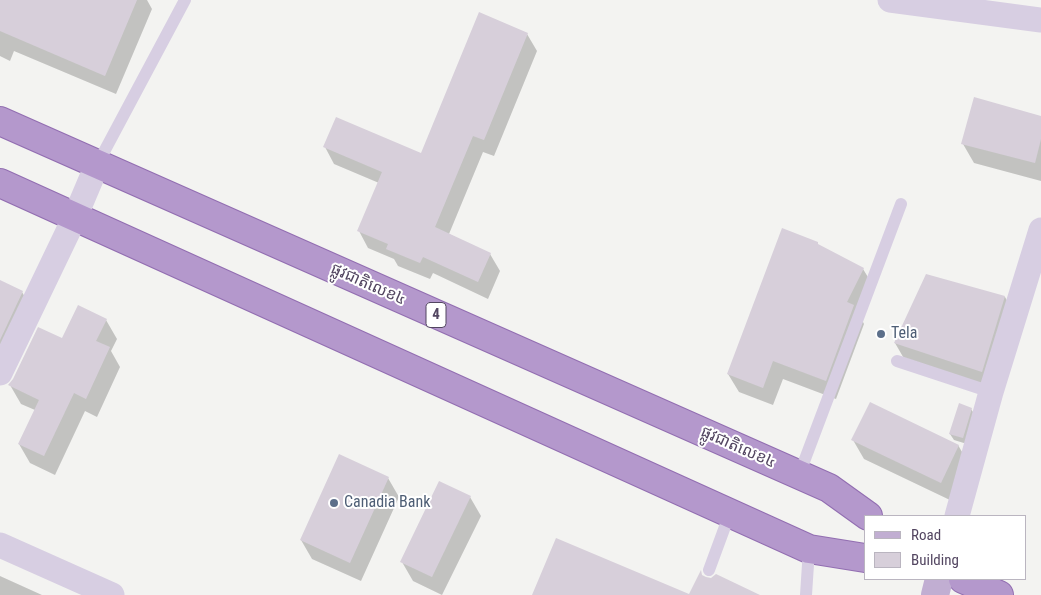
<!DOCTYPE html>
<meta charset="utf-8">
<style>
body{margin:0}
#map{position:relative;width:1041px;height:595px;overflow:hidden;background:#f3f3f1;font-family:"Roboto Condensed",sans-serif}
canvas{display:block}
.legend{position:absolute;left:864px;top:515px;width:162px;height:65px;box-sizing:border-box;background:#fff;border:1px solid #bab5c0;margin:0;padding:6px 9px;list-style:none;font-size:15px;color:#534661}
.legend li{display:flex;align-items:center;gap:10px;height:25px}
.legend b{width:25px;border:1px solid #bab5c0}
</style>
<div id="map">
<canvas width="1041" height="595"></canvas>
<ul class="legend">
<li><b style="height:6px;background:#c1aed2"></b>Road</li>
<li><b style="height:14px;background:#d7cfda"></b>Building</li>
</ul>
</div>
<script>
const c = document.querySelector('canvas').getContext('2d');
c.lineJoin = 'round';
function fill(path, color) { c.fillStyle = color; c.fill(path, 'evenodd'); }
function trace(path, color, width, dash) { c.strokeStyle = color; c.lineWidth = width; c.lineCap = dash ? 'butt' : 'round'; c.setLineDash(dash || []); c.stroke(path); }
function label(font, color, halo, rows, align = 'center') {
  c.font = font + ' "Roboto Condensed","Noto Sans Khmer",sans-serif'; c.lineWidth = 4; c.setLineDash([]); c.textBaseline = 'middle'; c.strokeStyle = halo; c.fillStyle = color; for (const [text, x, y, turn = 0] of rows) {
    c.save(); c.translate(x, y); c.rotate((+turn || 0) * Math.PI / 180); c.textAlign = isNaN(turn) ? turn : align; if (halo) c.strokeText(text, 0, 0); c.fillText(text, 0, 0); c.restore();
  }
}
const shadow = new Path2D(`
 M 0,0 L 147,0 L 152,9 L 116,94 L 14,51 L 10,61 L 0,56 Z
 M 527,34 L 537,51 L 494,156 L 483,152 L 449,234 L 490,254 L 500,271 L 488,299 L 433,273 L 430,279 L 398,266 L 394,259 L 368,248 L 359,231 L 379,183 L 334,164 L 325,147 L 421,155 Z
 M 1041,117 L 1041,181 L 974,163 L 963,144 Z
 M 819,246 L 863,269 L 874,287 L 860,316 L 864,324 L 836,399 L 783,379 L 773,405 L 739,392 L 728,374 Z
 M 927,275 L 1005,297 L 1016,316 L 993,391 L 906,362 L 895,343 Z
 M 0,281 L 22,292 L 33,311 L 0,381 Z
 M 106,320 L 117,339 L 111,351 L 120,367 L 97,417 L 85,411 L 55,475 L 30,463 L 19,444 L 35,410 L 21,404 L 10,385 L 62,340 Z
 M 971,409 L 975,415 L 967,444 L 954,440 L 950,434 Z
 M 853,440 L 958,445 L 969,464 L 952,501 L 864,459 Z
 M 388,478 L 399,497 L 361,581 L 312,559 L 301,540 Z
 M 470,497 L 481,516 L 442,595 L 413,581 L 402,562 Z
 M 0,576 L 42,595 L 0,595 Z`);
const building = new Path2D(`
 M 0,0 L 137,0 L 105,76 L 0,31 Z
 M 479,12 L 528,33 L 484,140 L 473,136 L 435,227 L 491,253 L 478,282 L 423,257 L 420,263 L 386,249 L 388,244 L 357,231 L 382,172 L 323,147 L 336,117 L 421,153 Z
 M 974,97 L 1041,116 L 1041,139 L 1035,163 L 961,144 Z
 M 782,228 L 818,242 L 818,244 L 864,268 L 847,302 L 854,305 L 826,381 L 773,361 L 763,388 L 727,374 Z
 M 926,274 L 1005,296 L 982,372 L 894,343 Z
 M 0,280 L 23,291 L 0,340 Z
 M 78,305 L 107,319 L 96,341 L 110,347 L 86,399 L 74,393 L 44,456 L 18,444 L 39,400 L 8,385 L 13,379 L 38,327 L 62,338 Z
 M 870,402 L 959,445 L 941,483 L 851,440 Z
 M 959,403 L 972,408 L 963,438 L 949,434 Z
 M 339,454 L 389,477 L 350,563 L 300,540 Z
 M 439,481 L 471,496 L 432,577 L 400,562 Z
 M 556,538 L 689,594 L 701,570 L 702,575 L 706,577 L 711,578 L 716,574 L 760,595 L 532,595 Z`);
const service = new Path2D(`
 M 97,165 L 185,0
 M 897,361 L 991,392
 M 799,475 L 901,204
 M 709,570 L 730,513
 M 806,595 L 809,549`);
const minor = new Path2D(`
 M 890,0 L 1041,20
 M 0,373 L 75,217 L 97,165
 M 957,516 L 991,392 L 1041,230
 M 0,545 L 112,595`);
const primary = new Path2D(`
 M 935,595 L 939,579`);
const trunk = new Path2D(`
 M 0,121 L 829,488 L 868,516
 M 0,183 L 809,549 L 865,558
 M 963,579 L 999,595`);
const markers = [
 [881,334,5,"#5c6f8a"],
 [334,503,5,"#5c6f8a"]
];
const shields = [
 [436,315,20]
];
const shieldNames = [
 ["4",436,315]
];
const streetNames = [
 ["ផ្លូវជាតិលេខ៤",368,285,24],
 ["ផ្លូវជាតិលេខ៤",738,448,24]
];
const serviceNames = [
 ["Tela",891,334],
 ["Canadia Bank",344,503]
];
fill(shadow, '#0003');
fill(building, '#d7cfda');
trace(trunk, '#926eb1', 30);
trace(service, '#d7cee2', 12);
trace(minor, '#d7cee2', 25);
trace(primary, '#c1aed2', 28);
trace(trunk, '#b498cc', 28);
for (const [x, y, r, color] of markers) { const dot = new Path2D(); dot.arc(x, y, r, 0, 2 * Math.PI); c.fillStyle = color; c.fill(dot); trace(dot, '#fff', 2); }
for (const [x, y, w] of shields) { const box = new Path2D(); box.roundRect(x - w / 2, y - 12.5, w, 25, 4); c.fillStyle = '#fff'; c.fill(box); trace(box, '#534661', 1); }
label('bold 15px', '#534661', null, shieldNames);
label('16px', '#534661', '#fff', streetNames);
label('16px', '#4e5e75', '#fff', serviceNames, 'left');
</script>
